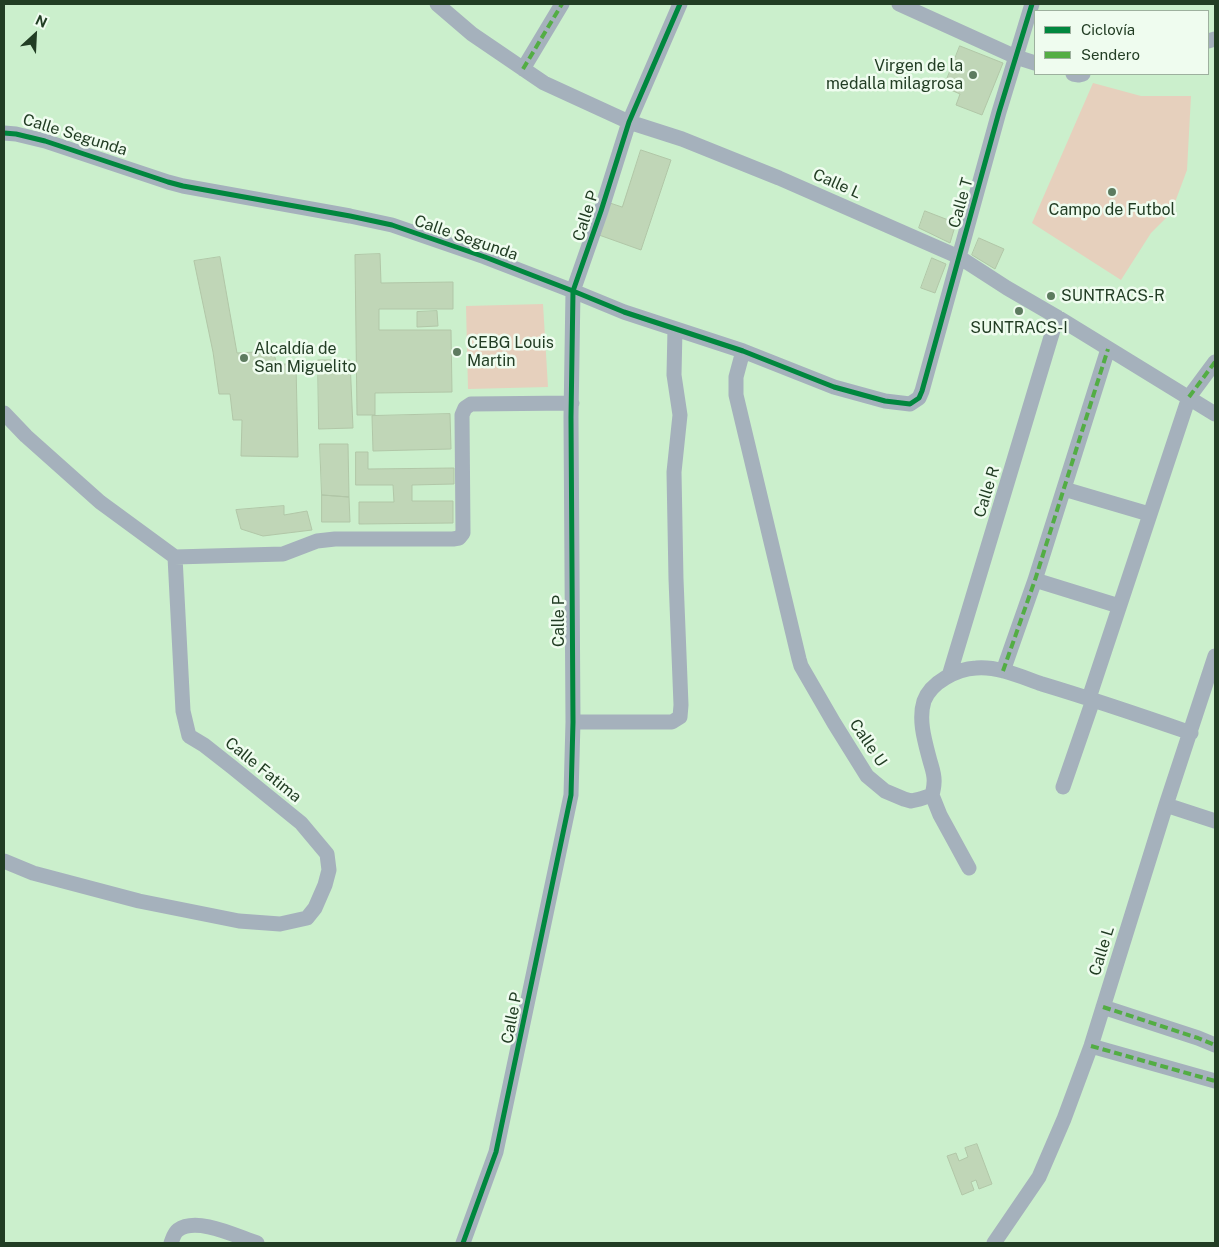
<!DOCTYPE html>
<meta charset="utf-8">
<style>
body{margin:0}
#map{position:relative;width:1219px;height:1247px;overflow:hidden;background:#cbefcc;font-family:"Public Sans",sans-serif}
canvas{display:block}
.frame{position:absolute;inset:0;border:5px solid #223d24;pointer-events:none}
.legend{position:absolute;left:1034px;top:10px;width:175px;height:65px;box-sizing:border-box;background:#effcef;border:1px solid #9db09e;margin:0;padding:6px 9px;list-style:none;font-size:15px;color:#223d24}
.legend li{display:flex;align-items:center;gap:10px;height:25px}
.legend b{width:25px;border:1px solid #9db09e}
.north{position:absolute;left:10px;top:10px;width:50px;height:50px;-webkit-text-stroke:4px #effcef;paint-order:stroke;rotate:25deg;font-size:14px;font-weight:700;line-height:20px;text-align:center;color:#223d24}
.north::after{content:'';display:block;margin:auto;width:18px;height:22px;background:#223d24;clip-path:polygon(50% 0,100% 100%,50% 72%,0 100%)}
</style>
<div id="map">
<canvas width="1219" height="1247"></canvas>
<div class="frame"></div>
<ul class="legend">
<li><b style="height:6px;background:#00873e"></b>Ciclovía</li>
<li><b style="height:6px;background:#53ad44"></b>Sendero</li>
</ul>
<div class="north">N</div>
</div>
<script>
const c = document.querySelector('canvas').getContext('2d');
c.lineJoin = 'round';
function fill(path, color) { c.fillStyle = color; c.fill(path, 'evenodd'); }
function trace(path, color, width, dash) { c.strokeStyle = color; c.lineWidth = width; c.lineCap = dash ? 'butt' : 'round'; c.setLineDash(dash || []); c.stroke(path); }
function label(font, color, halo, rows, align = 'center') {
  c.font = font + ' "Public Sans",sans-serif'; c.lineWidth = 5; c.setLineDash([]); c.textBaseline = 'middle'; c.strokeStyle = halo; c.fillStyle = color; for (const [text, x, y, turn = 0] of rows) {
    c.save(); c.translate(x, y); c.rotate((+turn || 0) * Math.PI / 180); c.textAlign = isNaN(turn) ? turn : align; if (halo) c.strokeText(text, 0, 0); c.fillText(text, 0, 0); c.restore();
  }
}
const green = new Path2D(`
 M 1093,83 L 1141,96 L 1191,96 L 1187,170 L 1171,213 L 1151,233 L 1121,280 L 1032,223 Z
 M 543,304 L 548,387 L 468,389 L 466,306 Z`);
const building = new Path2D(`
 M 960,46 L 1003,63 L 982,115 L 956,105 L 960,94 L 944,87 Z
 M 641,150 L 671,160 L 641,250 L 599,235 L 610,203 L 622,207 Z
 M 925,211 L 956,223 L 950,243 L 919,228 Z
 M 979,238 L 1004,249 L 995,269 L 972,255 Z
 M 380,254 L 381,283 L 453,282 L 453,309 L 379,309 L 379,330 L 451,330 L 452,392 L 375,393 L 375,415 L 357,415 L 355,255 Z
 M 220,257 L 237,353 L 273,351 L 277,364 L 296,364 L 298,457 L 241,456 L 242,420 L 233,420 L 230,394 L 219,394 L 213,352 L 194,261 Z
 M 932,258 L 946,264 L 935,293 L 921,288 Z
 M 437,311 L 438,326 L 417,327 L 417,312 Z
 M 318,360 L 350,360 L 353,428 L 319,429 Z
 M 450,414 L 451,449 L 373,451 L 372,416 Z
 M 320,444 L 348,444 L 349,497 L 322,495 Z
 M 356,452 L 368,452 L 368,469 L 454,468 L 454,484 L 412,485 L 412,501 L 453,501 L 453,523 L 359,524 L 359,502 L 394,502 L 393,485 L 356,485 Z
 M 322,495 L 349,497 L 350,522 L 322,522 Z
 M 284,506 L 284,515 L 307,511 L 312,530 L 263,536 L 241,529 L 236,510 Z
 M 977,1144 L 992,1184 L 979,1189 L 976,1180 L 971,1182 L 974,1190 L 962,1195 L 947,1156 L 956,1153 L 959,1161 L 968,1157 L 965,1148 Z`);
const minor = new Path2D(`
 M 437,4 L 472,34 L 544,83 L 629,122 L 682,139 L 779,178 L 959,257 L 1007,288 L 1057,317 L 1215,414
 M 899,4 L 1016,57 L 1035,63
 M 1208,41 L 1215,39
 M 523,69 L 562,4
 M 1073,74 L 1079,75 L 1083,74
 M 4,133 L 16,134 L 45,141 L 168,182 L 183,186 L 350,216 L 392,225 L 485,257 L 573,291 L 624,312 L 743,351 L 834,387 L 885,401 L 910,404 L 919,398 L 922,391 L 999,112 L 1032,4
 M 743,351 L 736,377 L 736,395 L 799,659 L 801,666 L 834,723 L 867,776 L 885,791 L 904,799 L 911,801 L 920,799 L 932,795 C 933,791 934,787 934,783 C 935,776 932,768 930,761 C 925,742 918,720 924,701 C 931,682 957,669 976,668 C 998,666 1022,677 1042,684 C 1092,699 1142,716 1191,733
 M 4,413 L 26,436 L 100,502 L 175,557
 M 1064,489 L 1149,514
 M 175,557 L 283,554 L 317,541 L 335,539 L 453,539 L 459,538 L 463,533 L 462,415 L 465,408 L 471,404 L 572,403
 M 1035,580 L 1119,606
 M 1003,671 L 1035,580 L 1108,349
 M 949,676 L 1057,317
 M 1089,698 L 1189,397 L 1215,362
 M 573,722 L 672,722 L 680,717 L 681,705 L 676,579 L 674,472 L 680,415 L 674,375 L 675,329
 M 1063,787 L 1093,700
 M 932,795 L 940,815 L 969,868
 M 1166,805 L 1215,821
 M 4,861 L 33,873 L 139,901 L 239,921 L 280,924 L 307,918 L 315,908 L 325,885 L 329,870 L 327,854 L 301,823 L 232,767 L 204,745 L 189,736 L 183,711 L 175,557
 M 1103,1007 L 1198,1038 L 1215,1045
 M 1091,1046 L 1215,1081
 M 171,1243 C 173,1238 174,1233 178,1230 C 197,1216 238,1237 257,1243
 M 463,1243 L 496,1152 L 501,1128 L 571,795 L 573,722 L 571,417 L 573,291 L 601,211 L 629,122 L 680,4
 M 994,1243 L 1039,1177 L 1064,1119 L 1091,1046 L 1166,805 L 1215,656`);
const quiet = new Path2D(`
 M 523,69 L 562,4
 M 1189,397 L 1215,362
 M 1003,671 L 1035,580 L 1108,349
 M 1103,1007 L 1198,1038 L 1215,1045
 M 1091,1046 L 1215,1081`);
const cycleway = new Path2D(`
 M 4,133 L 16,134 L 45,141 L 168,182 L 183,186 L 350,216 L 392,225 L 485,257 L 573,291 L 624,312 L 743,351 L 834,387 L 885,401 L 910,404 L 919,398 L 922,391 L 999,112 L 1032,4
 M 463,1243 L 496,1152 L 501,1128 L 571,795 L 573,722 L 571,417 L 573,291 L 601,211 L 629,122 L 680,4`);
const markers = [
 [973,75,5,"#5d7b5f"],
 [1112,192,5,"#5d7b5f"],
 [1051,296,5,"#5d7b5f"],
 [1019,311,5,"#5d7b5f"],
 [457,352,5,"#5d7b5f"],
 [244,358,5,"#5d7b5f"]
];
const poiNames = [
 ["Virgen de la",963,66,"right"],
 ["medalla milagrosa",963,84,"right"],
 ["Campo de Futbol",1112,210,"center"],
 ["SUNTRACS-R",1061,296],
 ["SUNTRACS-I",1019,328,"center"],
 ["CEBG Louis",467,343],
 ["Martin",467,361],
 ["Alcaldía de",254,349],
 ["San Miguelito",254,367]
];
const streetNames = [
 ["Calle Segunda",75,135,17],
 ["Calle L",837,184,24],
 ["Calle T",961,203,-74],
 ["Calle P",586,216,-72],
 ["Calle Segunda",466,238,19],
 ["Calle R",987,492,-73],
 ["Calle P",559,621,-90],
 ["Calle U",868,743,56],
 ["Calle Fatima",263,770,39],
 ["Calle L",1102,951,-73],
 ["Calle P",512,1018,-79]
];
fill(green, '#e6d0bd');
fill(building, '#c0d6b7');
trace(building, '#b1c6a7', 1);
trace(minor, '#a5b1bc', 15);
trace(quiet, '#53ad44', 4, [8, 4]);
trace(cycleway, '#00873e', 5);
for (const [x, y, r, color] of markers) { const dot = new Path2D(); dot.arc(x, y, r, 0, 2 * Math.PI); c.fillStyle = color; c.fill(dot); trace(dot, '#effcef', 2); }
label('16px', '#223d24', '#effcef', poiNames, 'left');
label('16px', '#223d24', '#effcef', streetNames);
</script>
